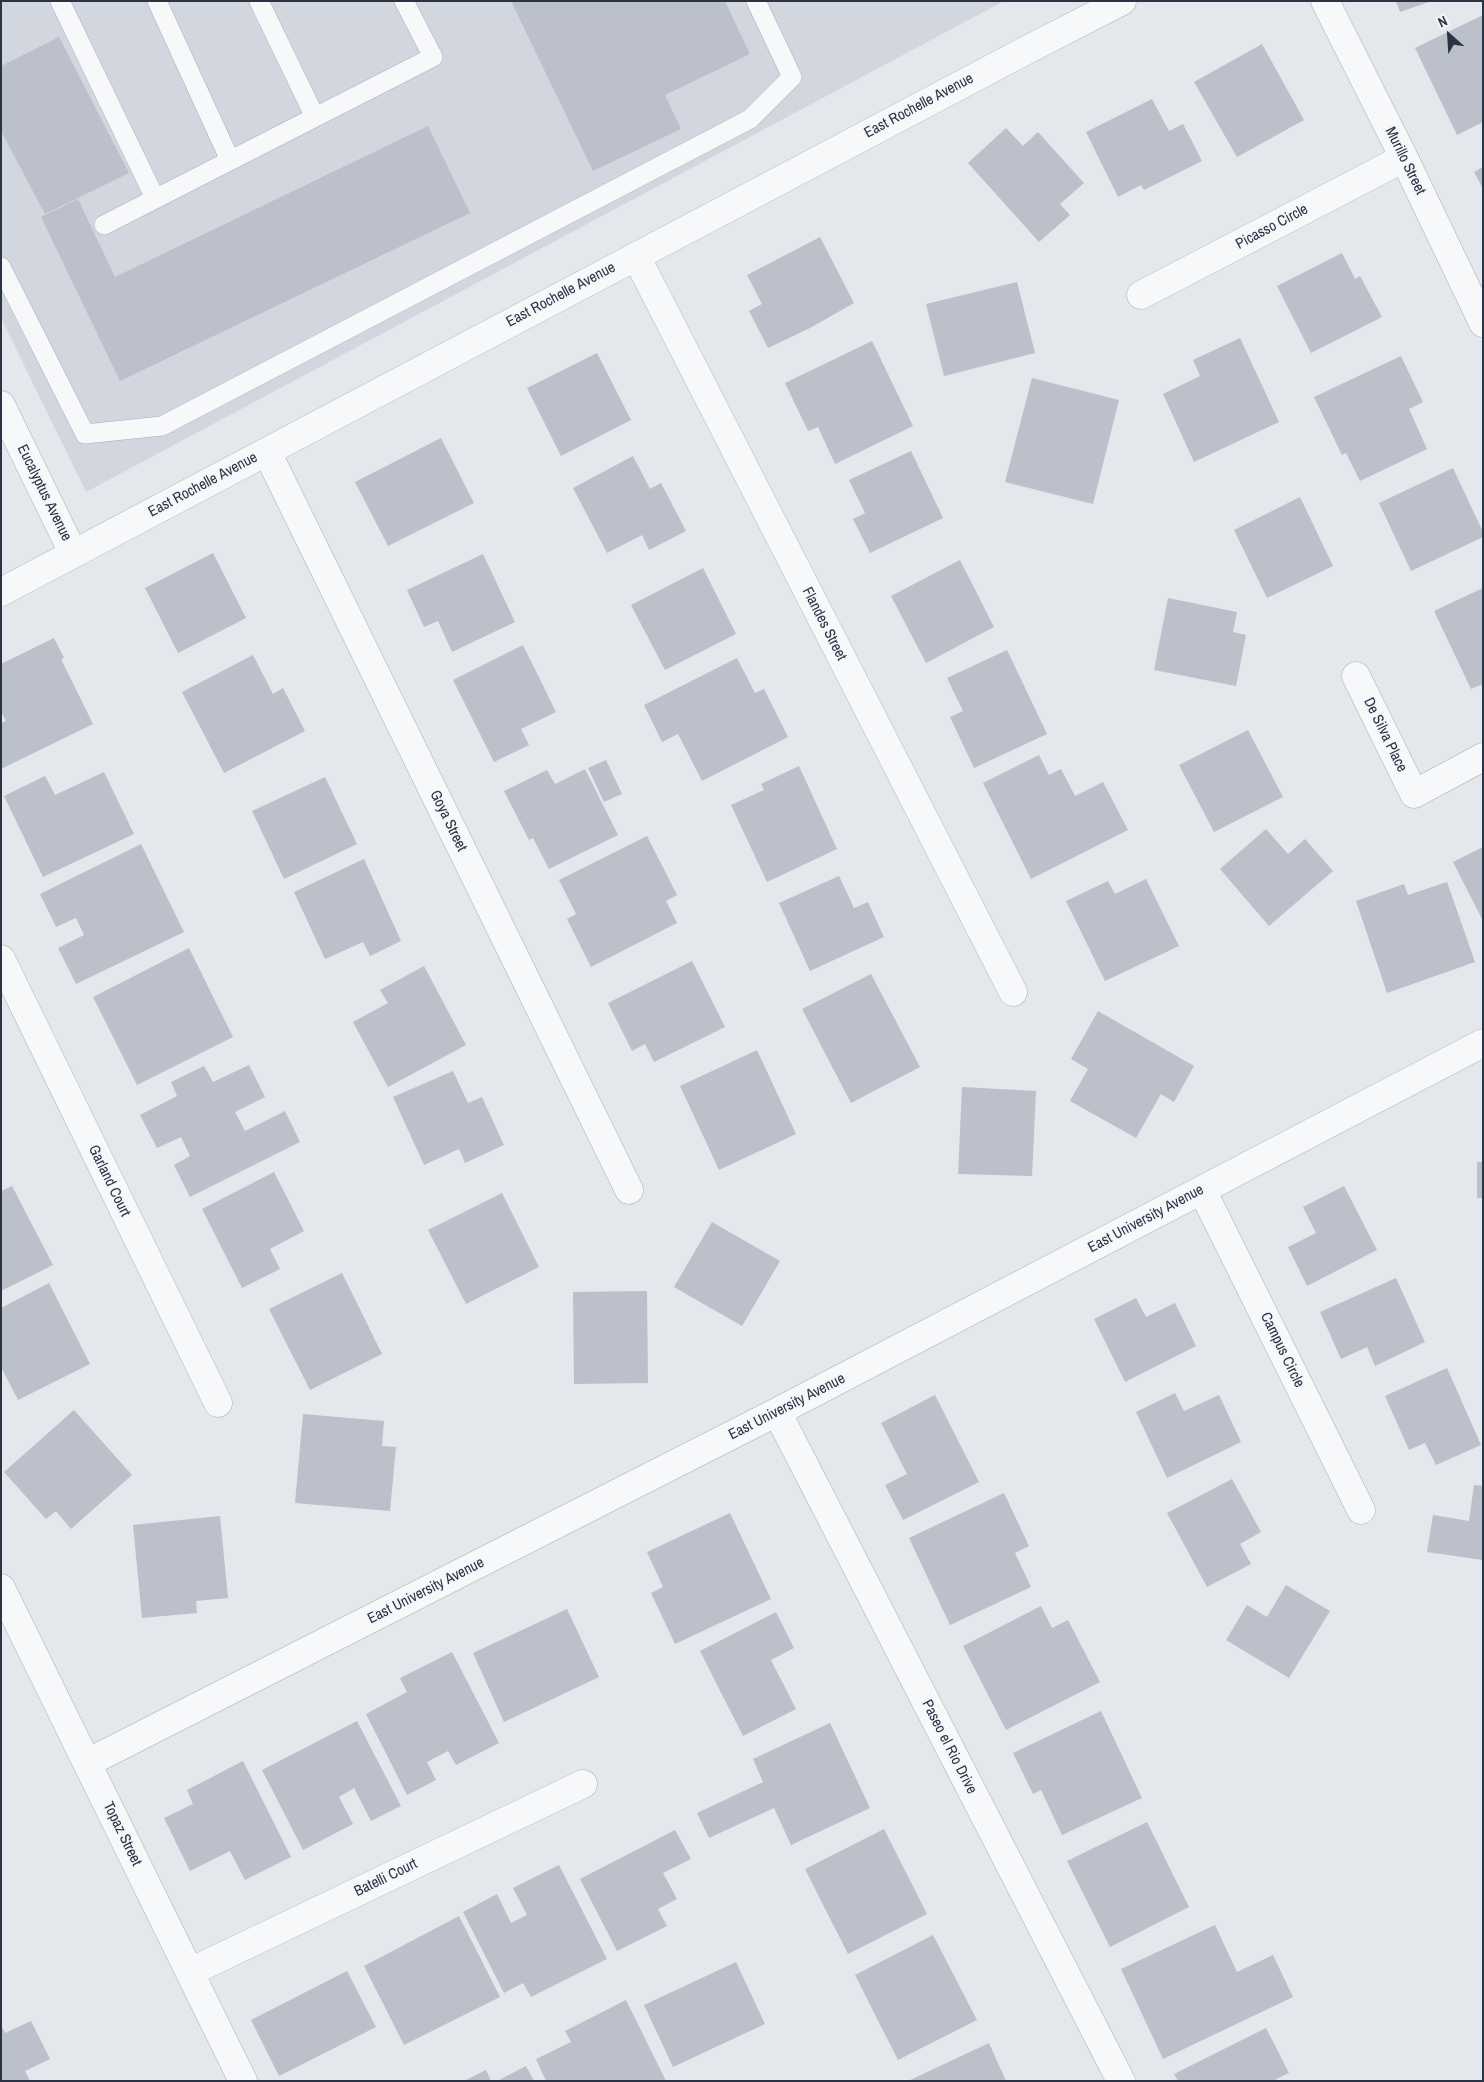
<!DOCTYPE html>
<style>
body{margin:0}
#map{position:relative;width:1484px;height:2082px;overflow:hidden;background:#e4e7ec;font-family:"Archivo Narrow",sans-serif}
canvas{display:block}
.frame{position:absolute;inset:0;border:2px solid #2b3445;pointer-events:none}
.north{position:absolute;left:1424px;top:10px;width:50px;height:50px;-webkit-text-stroke:4px #f4f6f9;paint-order:stroke;rotate:334deg;font-size:14px;font-weight:700;line-height:20px;text-align:center;color:#2b3445}
.north::after{content:'';display:block;margin:auto;width:18px;height:22px;background:#2b3445;clip-path:polygon(50% 0,100% 100%,50% 72%,0 100%)}
</style>
<div id="map">
<canvas width="1484" height="2082"></canvas>
<div class="frame"></div>
<div class="north">N</div>
</div>
<script>
const c = document.querySelector('canvas').getContext('2d');
c.lineJoin = 'round';
function fill(path, color) { c.fillStyle = color; c.fill(path, 'evenodd'); }
function trace(path, color, width, dash) { c.strokeStyle = color; c.lineWidth = width; c.lineCap = dash ? 'butt' : 'round'; c.setLineDash(dash || []); c.stroke(path); }
function label(font, color, halo, rows, align = 'center') {
  c.font = font + ' "Archivo Narrow",sans-serif'; c.lineWidth = 4; c.setLineDash([]); c.textBaseline = 'middle'; c.strokeStyle = halo; c.fillStyle = color; for (const [text, x, y, turn = 0] of rows) {
    c.save(); c.translate(x, y); c.rotate((+turn || 0) * Math.PI / 180); c.textAlign = isNaN(turn) ? turn : align; if (halo) c.strokeText(text, 0, 0); c.fillText(text, 0, 0); c.restore();
  }
}
const built = new Path2D(`
 M 1,1 L 1004,1 L 86,492 L 1,318 Z`);
const building = new Path2D(`
 M 511,1 L 725,1 L 750,54 L 665,95 L 681,129 L 593,171 Z
 M 1396,1 L 1429,1 L 1429,2 L 1400,12 Z
 M 1483,15 L 1483,122 L 1457,135 L 1415,48 Z
 M 59,37 L 129,173 L 45,214 L 1,131 L 1,66 Z
 M 1262,44 L 1304,120 L 1237,157 L 1194,82 Z
 M 1152,99 L 1169,131 L 1183,124 L 1202,161 L 1144,190 L 1141,185 L 1118,197 L 1086,132 Z
 M 428,126 L 470,213 L 120,381 L 41,217 L 78,199 L 115,277 Z
 M 1006,128 L 1023,146 L 1038,132 L 1084,183 L 1060,204 L 1070,215 L 1039,242 L 968,163 Z
 M 1483,167 L 1483,189 L 1474,172 Z
 M 820,237 L 854,303 L 810,328 L 768,348 L 749,311 L 762,304 L 747,275 Z
 M 1342,253 L 1355,279 L 1360,276 L 1382,317 L 1311,353 L 1277,286 Z
 M 1017,282 L 1035,353 L 944,376 L 926,304 Z
 M 1240,338 L 1279,422 L 1194,462 L 1163,394 L 1200,376 L 1193,360 Z
 M 872,341 L 913,426 L 835,464 L 818,427 L 808,431 L 785,383 Z
 M 597,353 L 631,420 L 561,456 L 527,388 Z
 M 1401,356 L 1423,402 L 1409,409 L 1427,449 L 1360,481 L 1346,453 L 1342,455 L 1314,397 Z
 M 1032,378 L 1119,400 L 1093,504 L 1005,482 Z
 M 441,438 L 474,503 L 388,546 L 355,482 Z
 M 911,451 L 943,518 L 870,553 L 853,519 L 865,513 L 849,480 Z
 M 633,456 L 650,489 L 661,483 L 686,531 L 649,550 L 642,535 L 607,553 L 573,488 Z
 M 1453,468 L 1483,532 L 1483,537 L 1411,571 L 1379,503 Z
 M 1300,497 L 1333,566 L 1267,598 L 1234,530 Z
 M 213,553 L 246,618 L 178,653 L 145,588 Z
 M 483,554 L 515,622 L 452,652 L 438,621 L 424,627 L 407,590 Z
 M 960,560 L 994,627 L 926,663 L 891,596 Z
 M 703,568 L 736,634 L 665,670 L 631,605 Z
 M 1483,588 L 1483,684 L 1471,689 L 1434,611 Z
 M 1168,598 L 1237,612 L 1233,632 L 1246,635 L 1236,686 L 1154,670 Z
 M 54,638 L 64,658 L 61,659 L 93,724 L 1,769 L 1,723 L 6,721 L 1,712 L 1,664 Z
 M 523,645 L 556,712 L 521,729 L 529,745 L 494,762 L 453,680 Z
 M 1007,650 L 1047,734 L 974,768 L 950,717 L 963,711 L 947,678 Z
 M 253,655 L 273,694 L 283,688 L 305,731 L 224,773 L 182,692 Z
 M 737,658 L 755,693 L 764,689 L 788,737 L 702,781 L 678,734 L 662,742 L 644,705 Z
 M 1248,730 L 1283,797 L 1214,832 L 1179,765 Z
 M 1039,755 L 1049,775 L 1061,769 L 1075,796 L 1103,782 L 1128,830 L 1031,879 L 983,783 Z
 M 606,760 L 622,794 L 604,802 L 588,768 Z
 M 799,766 L 837,849 L 767,882 L 731,805 L 764,790 L 761,784 Z
 M 585,769 L 618,835 L 549,869 L 533,838 L 529,840 L 504,791 L 547,770 L 555,784 Z
 M 104,772 L 134,834 L 43,877 L 4,796 L 45,776 L 55,795 Z
 M 325,777 L 357,844 L 284,879 L 252,811 Z
 M 1266,829 L 1288,854 L 1305,839 L 1333,871 L 1269,926 L 1220,869 Z
 M 647,836 L 677,895 L 666,901 L 677,923 L 591,967 L 567,919 L 576,914 L 559,880 Z
 M 141,844 L 184,932 L 76,984 L 58,948 L 84,935 L 76,918 L 56,927 L 40,894 Z
 M 1483,847 L 1483,921 L 1453,862 Z
 M 364,859 L 401,941 L 370,956 L 363,942 L 325,959 L 294,892 Z
 M 839,876 L 854,908 L 868,902 L 884,937 L 810,971 L 779,903 Z
 M 1146,879 L 1179,946 L 1105,981 L 1066,901 L 1108,881 L 1115,894 Z
 M 1447,882 L 1475,962 L 1387,993 L 1356,901 L 1404,884 L 1408,895 Z
 M 189,948 L 233,1037 L 137,1085 L 93,997 Z
 M 692,961 L 725,1027 L 654,1062 L 645,1044 L 632,1051 L 608,1003 Z
 M 424,966 L 466,1045 L 388,1087 L 353,1022 L 388,1003 L 380,990 Z
 M 871,974 L 920,1067 L 851,1103 L 802,1009 Z
 M 1098,1011 L 1194,1066 L 1174,1102 L 1161,1094 L 1136,1138 L 1070,1101 L 1088,1069 L 1071,1059 Z
 M 757,1050 L 796,1134 L 719,1170 L 680,1086 Z
 M 249,1065 L 265,1097 L 235,1112 L 245,1131 L 285,1111 L 300,1142 L 190,1197 L 174,1165 L 190,1156 L 181,1137 L 157,1148 L 140,1115 L 177,1096 L 171,1082 L 204,1066 L 213,1082 Z
 M 453,1071 L 468,1103 L 482,1097 L 504,1145 L 465,1163 L 459,1149 L 424,1165 L 393,1097 Z
 M 962,1087 L 1036,1091 L 1032,1176 L 958,1174 Z
 M 1477,1162 L 1483,1162 L 1483,1198 L 1477,1198 Z
 M 274,1172 L 304,1231 L 270,1249 L 280,1269 L 242,1288 L 202,1209 Z
 M 12,1186 L 53,1265 L 1,1291 L 1,1191 Z
 M 1344,1186 L 1377,1250 L 1307,1286 L 1288,1247 L 1316,1233 L 1303,1207 Z
 M 502,1193 L 539,1267 L 466,1304 L 428,1230 Z
 M 712,1222 L 780,1261 L 742,1326 L 674,1287 Z
 M 342,1273 L 382,1354 L 310,1390 L 269,1309 Z
 M 1396,1278 L 1425,1342 L 1375,1366 L 1367,1347 L 1341,1359 L 1320,1312 Z
 M 49,1283 L 90,1364 L 18,1400 L 1,1367 L 1,1308 Z
 M 647,1291 L 648,1383 L 574,1384 L 573,1292 Z
 M 1136,1298 L 1146,1317 L 1175,1303 L 1196,1346 L 1125,1382 L 1094,1319 Z
 M 1447,1368 L 1481,1445 L 1436,1465 L 1425,1443 L 1409,1450 L 1385,1396 Z
 M 1175,1393 L 1184,1411 L 1219,1395 L 1241,1442 L 1167,1478 L 1136,1412 Z
 M 935,1395 L 979,1482 L 903,1520 L 885,1485 L 907,1474 L 881,1423 Z
 M 74,1410 L 132,1475 L 71,1529 L 56,1511 L 46,1519 L 4,1472 Z
 M 303,1414 L 384,1421 L 382,1446 L 396,1447 L 390,1511 L 295,1503 Z
 M 1232,1479 L 1261,1532 L 1240,1544 L 1251,1564 L 1207,1587 L 1167,1513 Z
 M 1474,1485 L 1483,1486 L 1483,1560 L 1427,1552 L 1433,1515 L 1469,1521 Z
 M 1004,1493 L 1029,1546 L 1015,1553 L 1031,1587 L 950,1625 L 909,1538 Z
 M 730,1513 L 771,1599 L 675,1644 L 651,1593 L 663,1587 L 647,1552 Z
 M 220,1516 L 228,1598 L 196,1601 L 197,1613 L 142,1618 L 133,1525 Z
 M 1286,1585 L 1330,1611 L 1289,1678 L 1226,1640 L 1247,1605 L 1267,1617 Z
 M 1041,1606 L 1052,1628 L 1068,1620 L 1100,1682 L 1006,1730 L 963,1646 Z
 M 567,1609 L 599,1677 L 504,1722 L 473,1653 Z
 M 776,1612 L 794,1648 L 771,1660 L 796,1709 L 743,1736 L 700,1651 Z
 M 452,1652 L 499,1743 L 456,1765 L 448,1751 L 427,1762 L 436,1780 L 407,1795 L 366,1714 L 407,1692 L 400,1678 Z
 M 1101,1711 L 1142,1798 L 1062,1835 L 1041,1790 L 1033,1794 L 1013,1753 Z
 M 357,1721 L 401,1806 L 371,1821 L 354,1788 L 339,1797 L 353,1824 L 303,1850 L 262,1770 Z
 M 830,1723 L 870,1808 L 791,1845 L 774,1808 L 709,1838 L 697,1813 L 763,1782 L 753,1759 Z
 M 243,1761 L 291,1857 L 245,1880 L 230,1851 L 190,1871 L 164,1818 L 193,1804 L 187,1790 Z
 M 1147,1822 L 1189,1907 L 1110,1947 L 1067,1861 Z
 M 884,1829 L 927,1914 L 848,1954 L 805,1869 Z
 M 675,1830 L 691,1859 L 663,1873 L 677,1899 L 658,1909 L 667,1926 L 617,1951 L 580,1879 Z
 M 559,1865 L 607,1959 L 531,1997 L 523,1983 L 504,1993 L 463,1912 L 497,1894 L 511,1923 L 527,1915 L 513,1888 Z
 M 459,1916 L 500,1997 L 404,2045 L 364,1966 Z
 M 1215,1925 L 1237,1972 L 1273,1955 L 1293,1997 L 1163,2059 L 1121,1969 Z
 M 933,1935 L 977,2020 L 898,2060 L 855,1975 Z
 M 736,1962 L 765,2024 L 673,2067 L 644,2005 Z
 M 347,1971 L 376,2027 L 279,2076 L 251,2020 Z
 M 626,2000 L 666,2081 L 546,2081 L 536,2059 L 571,2042 L 565,2031 Z
 M 31,2021 L 50,2059 L 25,2071 L 30,2081 L 1,2081 L 1,2025 L 5,2033 Z
 M 1266,2028 L 1289,2073 L 1276,2079 L 1276,2081 L 1178,2081 L 1174,2074 Z
 M 989,2043 L 1006,2081 L 908,2081 Z
 M 526,2066 L 534,2081 L 497,2081 Z
 M 486,2070 L 491,2081 L 464,2081 Z`);
const service = new Path2D(`
 M 60,1 L 155,198
 M 157,1 L 230,160
 M 259,1 L 315,117
 M 104,225 L 433,57 L 404,1
 M 1,267 L 85,434 L 162,426 L 750,119 L 792,77 L 756,1`);
const minor = new Path2D(`
 M 1325,1 L 1404,158 L 1483,323
 M 636,256 L 1013,992
 M 1141,295 L 1404,158
 M 267,452 L 629,1190
 M 1356,676 L 1414,794 L 1483,757
 M 1,959 L 218,1403
 M 1202,1190 L 1361,1510
 M 777,1412 L 1121,2081
 M 87,1763 L 777,1412 L 1483,1043
 M 190,1972 L 583,1784`);
const tertiary = new Path2D(`
 M 1,405 L 73,553
 M 1,592 L 1023,52 L 1122,1
 M 1,1588 L 243,2081`);
const streetNames = [
 ["East Rochelle Avenue",919,106,-28],
 ["Murillo Street",1405,161,64],
 ["Picasso Circle",1272,227,-28],
 ["East Rochelle Avenue",561,295,-28],
 ["East Rochelle Avenue",203,485,-28],
 ["Eucalyptus Avenue",44,493,64],
 ["Flandes Street",824,624,63],
 ["De Silva Place",1385,735,64],
 ["Goya Street",448,821,64],
 ["Garland Court",109,1181,64],
 ["East University Avenue",1146,1219,-28],
 ["Campus Circle",1282,1350,64],
 ["East University Avenue",787,1407,-27],
 ["East University Avenue",426,1591,-27],
 ["Paseo el Rio Drive",949,1747,63],
 ["Topaz Street",122,1834,64],
 ["Batelli Court",386,1878,-26]
];
fill(built, '#d2d6de');
fill(building, '#bbc0ca');
trace(service, '#a9aeb7', 20);
trace(minor, '#a9aeb7', 29);
trace(tertiary, '#a9aeb7', 29);
trace(service, '#f7f8fa', 19);
trace(minor, '#f7f8fa', 28);
trace(tertiary, '#f7f8fa', 28);
label('15px', '#2b3445', '#f4f6f9', streetNames);
</script>
